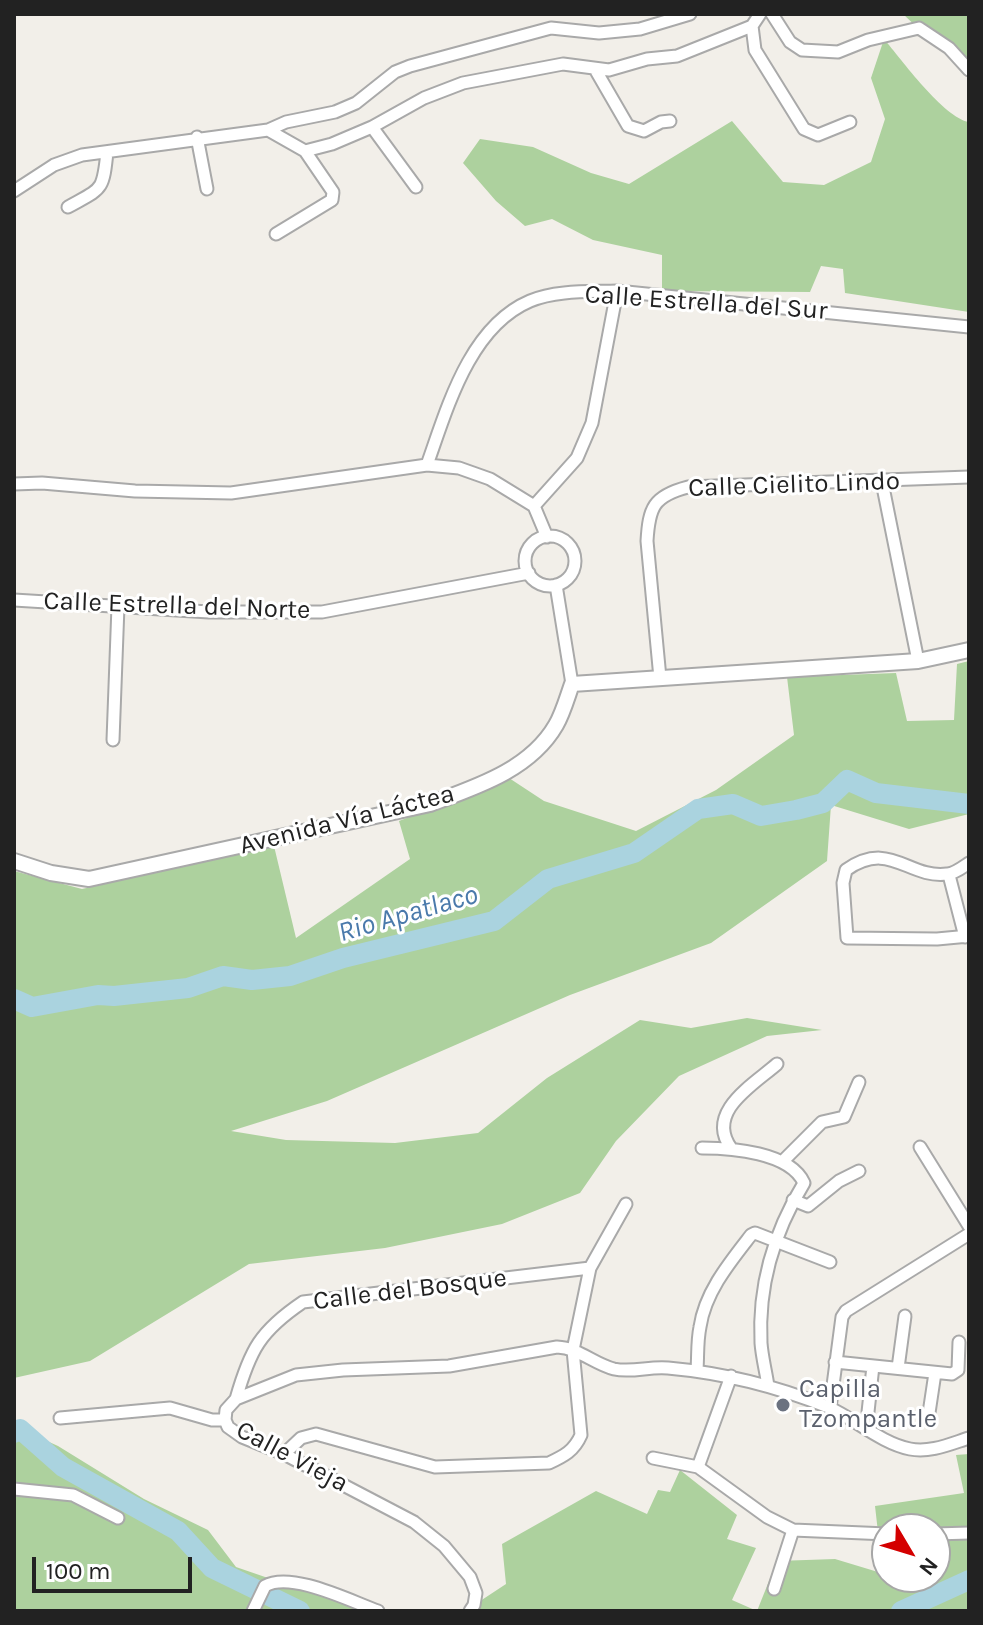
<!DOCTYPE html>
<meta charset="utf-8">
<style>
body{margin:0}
#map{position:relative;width:983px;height:1625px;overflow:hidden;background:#f2efe9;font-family:Karla,sans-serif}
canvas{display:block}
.frame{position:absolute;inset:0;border:16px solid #222;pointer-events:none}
.north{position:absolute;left:871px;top:1513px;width:80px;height:80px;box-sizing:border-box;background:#fff;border:2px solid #a7a7a7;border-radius:50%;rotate:128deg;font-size:22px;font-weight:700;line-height:32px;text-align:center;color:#222}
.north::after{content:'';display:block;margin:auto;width:28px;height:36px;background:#d40000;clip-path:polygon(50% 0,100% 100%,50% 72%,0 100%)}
.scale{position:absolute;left:32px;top:1557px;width:160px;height:36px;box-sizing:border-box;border:4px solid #222;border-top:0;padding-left:10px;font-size:24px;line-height:28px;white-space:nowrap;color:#222;-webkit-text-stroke:6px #fff;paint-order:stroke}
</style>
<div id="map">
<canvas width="983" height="1625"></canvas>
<div class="frame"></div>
<div class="north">N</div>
<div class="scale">100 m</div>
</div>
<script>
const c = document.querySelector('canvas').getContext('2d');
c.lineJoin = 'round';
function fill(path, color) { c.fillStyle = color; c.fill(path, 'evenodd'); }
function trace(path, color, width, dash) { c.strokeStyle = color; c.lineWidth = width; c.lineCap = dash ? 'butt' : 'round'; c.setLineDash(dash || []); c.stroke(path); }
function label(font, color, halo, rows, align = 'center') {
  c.font = font + ' Karla,sans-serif'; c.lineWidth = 6; c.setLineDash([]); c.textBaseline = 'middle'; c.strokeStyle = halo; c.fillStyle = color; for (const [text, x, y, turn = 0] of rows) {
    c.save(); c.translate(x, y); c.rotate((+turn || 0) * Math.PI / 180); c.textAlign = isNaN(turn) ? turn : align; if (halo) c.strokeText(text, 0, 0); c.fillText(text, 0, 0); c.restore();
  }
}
const forest = new Path2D(`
 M 903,14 L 969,14 L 969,67 L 947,56 Z
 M 884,39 C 901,59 944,118 969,122 L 969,312 L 845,293 L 843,269 L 821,266 L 810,292 L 662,291 L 662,255 L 593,240 L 552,219 L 525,226 L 496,201 L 463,163 L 480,139 L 533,147 L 591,173 L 629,184 L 732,121 L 783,182 L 824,185 L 871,162 L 885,119 L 871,78 Z
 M 969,661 L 969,814 L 909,829 L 831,805 L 827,861 L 711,943 L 570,995 L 327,1101 L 231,1131 L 286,1140 L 395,1143 L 478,1133 L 547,1078 L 640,1020 L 691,1028 L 747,1018 L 822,1030 L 767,1036 L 679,1076 L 616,1141 L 580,1193 L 502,1224 L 385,1248 L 249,1264 L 90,1361 L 14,1378 L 14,871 L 82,889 L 274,846 L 296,938 L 410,859 L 399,821 L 509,778 L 544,801 L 636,831 L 716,790 L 794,735 L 787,677 L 896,673 L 907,721 L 954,720 L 957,664 Z
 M 14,1426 L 58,1446 L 144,1499 L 208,1530 L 236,1567 L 364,1611 L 14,1611 Z
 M 969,1454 L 969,1611 L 465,1611 L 506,1584 L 502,1544 L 596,1491 L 647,1514 L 658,1490 L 670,1492 L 680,1470 L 737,1515 L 727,1539 L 756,1548 L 732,1600 L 757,1611 L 777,1561 L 835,1559 L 878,1572 L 887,1570 L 887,1577 L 935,1577 L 935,1529 L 887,1529 L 887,1542 L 879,1541 L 875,1506 L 964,1493 L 956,1455 Z`);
const river = new Path2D(`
 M 14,999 L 32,1007 L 98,995 L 114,996 L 188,988 L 223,976 L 252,980 L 290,976 L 343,958 L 494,921 L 548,879 L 634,853 L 698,809 L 733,804 L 761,816 L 796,810 L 823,803 L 847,780 L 876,793 L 969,804
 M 14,1433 L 20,1429 L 63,1467 L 178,1531 L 212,1568 L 300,1611
 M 901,1611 L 969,1580`);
const minor = new Path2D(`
 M 772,14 L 790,42 L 802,50 L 838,52 L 868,40 L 919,28 L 949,48 L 969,70
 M 752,26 L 755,50 L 804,129 L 818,135 L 850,122
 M 595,69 L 628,126 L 644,131 L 661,122 L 670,121
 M 372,127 L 416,187
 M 268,130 L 305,151 L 332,144 L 372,127 L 424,98 L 463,83 L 563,64 L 609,70 L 647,59 L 677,56 L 752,26 L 760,14
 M 197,137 L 207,189
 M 14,191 L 54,165 L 82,155 L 268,130 L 286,122 L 335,112 L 356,103 L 395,72 L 410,66 L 551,28 L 599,33 L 640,29 L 690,14
 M 68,207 C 102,188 103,192 107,152
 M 276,234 L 332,200 L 333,192 L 305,151
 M 427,465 C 447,409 469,327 530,301 C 556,290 589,292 617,291 L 969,327
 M 882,482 L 918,661
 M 14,484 L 42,483 L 135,491 L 231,493 L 427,465 L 459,468 L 490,479 L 534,506 L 547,537
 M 534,506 L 577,458 L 592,423 L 617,291
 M525 561a25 25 0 1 1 50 0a25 25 0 1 1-50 0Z
 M 556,585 L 572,684
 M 14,600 L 209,612 L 322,612 L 529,573
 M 660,678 L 647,541 C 649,508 653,496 688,487 L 969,477
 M 113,740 L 118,606
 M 969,863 C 963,867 954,874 947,874 C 908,879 890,839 846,870 L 843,883 L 847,938 L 937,939 L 969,936
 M 949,875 L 965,937
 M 920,1147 L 969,1226
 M 702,1148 C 731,1148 790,1152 804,1183 C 774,1232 758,1285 761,1343 C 762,1357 766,1372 768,1386
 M 731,1148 C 705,1112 753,1085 777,1064
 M 783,1161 L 822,1122 L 844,1117 L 859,1082
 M 793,1200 L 808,1206 L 839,1181 L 859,1171
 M 835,1362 L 952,1374 L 958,1370 L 959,1342
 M 898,1368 L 905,1316
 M 697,1370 C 698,1356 697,1341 700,1327 C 705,1292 730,1262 751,1235 L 755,1233 L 830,1262
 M 236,1399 C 250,1350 260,1331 303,1302 L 590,1268
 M 830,1408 L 842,1317 L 846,1311 L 969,1234
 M 868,1412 L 873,1366
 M 929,1413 L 935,1373
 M 60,1418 L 170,1408 L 212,1420 L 225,1420
 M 284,1454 L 301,1438 L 316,1434 L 435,1467 L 549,1463 C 564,1456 574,1451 581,1435 L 573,1350 L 590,1268 L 626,1204
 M 653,1458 L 698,1467 L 767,1517 L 793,1530 L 887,1534
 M 698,1467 L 731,1376
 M 14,1489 L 73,1495 L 118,1518
 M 935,1534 L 969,1533
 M 774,1589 L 793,1530
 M 253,1611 L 265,1586 C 291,1571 350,1601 378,1611
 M 470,1611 L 474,1605 L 476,1593 L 470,1577 L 444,1546 L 414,1522 L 284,1454 L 242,1437 L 228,1427 L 225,1420 L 226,1410 L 236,1399 L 296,1375 L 343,1370 L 449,1366 L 557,1347 C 579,1348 594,1364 614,1369 C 632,1373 650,1366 668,1368 C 724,1373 776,1386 828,1407 C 855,1419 881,1443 910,1449 C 930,1453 950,1444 969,1438`);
const tertiary = new Path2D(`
 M 14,861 L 51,873 L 89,879 L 430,804 C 476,787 530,770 556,725 C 563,713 567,698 572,684 L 918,661 L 969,650`);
const markers = [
 [783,1405,8,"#6b7280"]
];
const streetNames = [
 ["Calle Estrella del Sur",706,303,4],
 ["Calle Cielito Lindo",794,485,-2],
 ["Calle Estrella del Norte",177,606,2],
 ["Avenida Vía Láctea",347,820,-14],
 ["Calle del Bosque",410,1290,-7],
 ["Calle Vieja",292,1457,28]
];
const worshipNames = [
 ["Capilla",799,1390],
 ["Tzompantle",799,1420]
];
const waterNames = [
 ["Rio Apatlaco",408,914,-16]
];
fill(forest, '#add19e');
trace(river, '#aad3df', 20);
trace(minor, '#a9a9a9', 15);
trace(tertiary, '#a9a9a9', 18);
trace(minor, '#fff', 11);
trace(tertiary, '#fff', 14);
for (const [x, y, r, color] of markers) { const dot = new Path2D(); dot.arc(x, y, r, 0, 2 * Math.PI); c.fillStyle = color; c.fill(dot); trace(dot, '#fff', 3); }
label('26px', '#222', '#fff', streetNames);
label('26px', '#5b616d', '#fff', worshipNames, 'left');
label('italic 28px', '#4a7aab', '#fff', waterNames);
</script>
